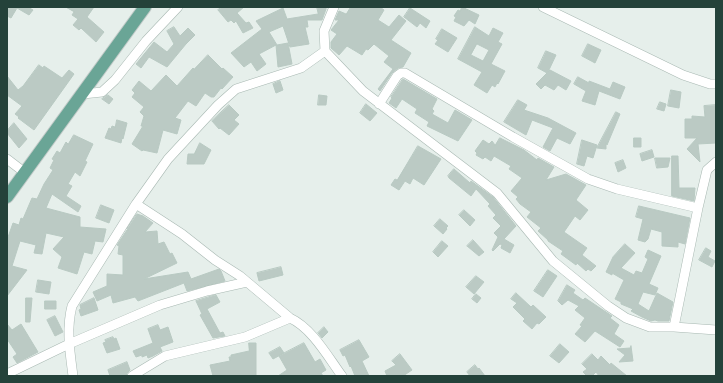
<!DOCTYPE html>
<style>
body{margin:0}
#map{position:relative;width:723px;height:383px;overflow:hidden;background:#e6efeb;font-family:Inter,sans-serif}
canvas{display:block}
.frame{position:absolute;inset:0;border:8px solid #24423a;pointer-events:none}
</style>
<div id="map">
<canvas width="723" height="383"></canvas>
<div class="frame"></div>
</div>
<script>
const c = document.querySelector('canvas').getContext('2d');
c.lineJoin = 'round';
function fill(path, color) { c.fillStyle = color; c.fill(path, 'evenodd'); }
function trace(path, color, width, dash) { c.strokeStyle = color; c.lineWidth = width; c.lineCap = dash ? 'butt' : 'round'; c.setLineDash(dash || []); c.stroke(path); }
const building = new Path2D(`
 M 7,7 L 28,7 L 33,10 L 29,15 L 17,8 L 11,18 L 7,16 Z
 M 66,7 L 94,7 L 87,17 L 104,32 L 96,42 L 81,28 L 79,30 L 73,25 L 78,19 L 72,15 L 74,12 Z
 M 222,7 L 244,7 L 237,13 L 246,23 L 249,22 L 253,28 L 243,33 L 236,21 L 234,23 L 231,20 L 228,22 L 218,10 Z
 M 317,7 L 326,7 L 326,9 L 322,20 L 307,20 L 308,27 L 305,27 L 309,44 L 290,47 L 283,26 L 269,32 L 277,45 L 288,43 L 292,64 L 278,67 L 276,45 L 259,54 L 266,64 L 257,71 L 251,62 L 244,67 L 231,53 L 262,29 L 256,21 L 283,8 L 287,19 L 318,14 Z
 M 351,7 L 380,7 L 384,10 L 378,20 L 389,27 L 399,15 L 406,21 L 391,40 L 411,53 L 403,67 L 398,68 L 392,73 L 380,91 L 378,89 L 393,69 L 384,62 L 389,56 L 374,44 L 368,50 L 366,49 L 362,55 L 347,46 L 339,55 L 331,48 L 331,42 L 337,34 L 331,30 L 339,20 L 335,20 L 339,11 L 346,14 Z
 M 462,7 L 479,15 L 475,24 L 469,20 L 464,26 L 454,21 L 456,17 L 454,16 L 458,10 L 460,11 Z
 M 410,8 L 430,21 L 426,28 L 420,23 L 417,27 L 404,17 Z
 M 174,27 L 180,36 L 188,28 L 195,35 L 186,44 L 167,67 L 149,57 L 141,68 L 136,64 L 154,42 L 167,52 L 174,44 L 167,31 Z
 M 475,27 L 489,36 L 493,28 L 503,33 L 498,42 L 502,44 L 491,64 L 505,71 L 498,84 L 497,83 L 495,87 L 492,85 L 487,93 L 474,85 L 482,72 L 458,59 ZM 477,44 L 489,50 L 483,61 L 471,55 Z
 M 442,29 L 457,38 L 448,52 L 435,44 L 438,40 L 436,39 Z
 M 588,44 L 601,50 L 595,63 L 582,56 Z
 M 546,51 L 556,55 L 548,72 L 550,70 L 571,81 L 566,90 L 558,85 L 554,90 L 545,85 L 541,89 L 536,84 L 547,73 L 538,68 Z
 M 208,55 L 222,69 L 223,68 L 233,77 L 222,89 L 221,88 L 214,97 L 211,97 L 205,93 L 196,106 L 188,101 L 175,118 L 181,120 L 177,134 L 163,130 L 157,153 L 143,150 L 142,151 L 132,144 L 143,126 L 141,126 L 144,116 L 140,112 L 144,107 L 132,97 L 135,93 L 132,90 L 139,81 L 151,91 L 166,75 L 177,86 L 193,68 L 194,69 Z
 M 39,65 L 43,68 L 44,66 L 62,78 L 69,70 L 74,74 L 34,130 L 18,118 L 19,117 L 15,114 L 22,106 L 7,95 L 7,76 L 18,90 L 23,86 Z
 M 578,77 L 589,83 L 589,81 L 610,89 L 613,82 L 625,87 L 620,99 L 599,91 L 595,105 L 582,101 L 586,91 L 574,84 Z
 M 403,79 L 437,99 L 432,109 L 434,111 L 432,114 L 448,123 L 455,110 L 472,120 L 458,141 L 427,126 L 429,122 L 415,113 L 417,109 L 402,99 L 396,108 L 389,103 L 392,98 L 391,97 Z
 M 280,81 L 283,90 L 276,93 L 273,84 Z
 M 671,90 L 681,92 L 679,108 L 668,106 Z
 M 108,95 L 113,99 L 109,104 L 102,99 Z
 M 319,95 L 327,96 L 326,105 L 318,105 Z
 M 518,100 L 527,105 L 524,110 L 548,118 L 576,133 L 570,144 L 557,138 L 550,151 L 543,147 L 553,128 L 532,120 L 526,135 L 504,122 Z
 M 660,102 L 666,104 L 664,111 L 657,109 Z
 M 366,104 L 377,113 L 370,121 L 360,113 Z
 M 229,105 L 239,115 L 234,120 L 239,124 L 229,135 L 220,128 L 219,129 L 212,121 Z
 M 716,105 L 716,143 L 698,144 L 700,162 L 687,149 L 697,138 L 685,138 L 685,119 L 692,119 L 692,116 L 705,117 L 704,106 Z
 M 616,112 L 620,114 L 607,145 L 606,142 L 606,149 L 597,148 Z
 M 117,120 L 127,123 L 123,139 L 122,138 L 121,143 L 105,138 L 109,128 L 111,129 L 112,126 L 115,127 Z
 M 14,123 L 27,139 L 19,148 L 7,133 L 7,131 Z
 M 74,135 L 93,144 L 85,161 L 87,162 L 80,176 L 75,172 L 68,184 L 72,186 L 66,196 L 81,206 L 78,212 L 52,194 L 46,208 L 80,217 L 80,227 L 106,229 L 103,242 L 95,241 L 92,254 L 84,252 L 77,274 L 58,268 L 62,257 L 53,249 L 64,237 L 46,233 L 42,254 L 34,253 L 36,245 L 20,241 L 12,266 L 27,270 L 7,296 L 7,240 L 13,223 L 19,225 L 21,218 L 23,219 L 32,198 L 37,199 L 44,184 L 53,170 L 50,168 L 54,160 L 52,159 L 57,151 L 60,153 L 66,142 L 68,144 Z
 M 500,138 L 524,150 L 537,160 L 538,158 L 554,167 L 546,180 L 566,174 L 586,185 L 576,200 L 588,210 L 580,220 L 575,216 L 564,232 L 587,248 L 582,255 L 596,266 L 591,271 L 588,269 L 586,271 L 577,263 L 576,265 L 561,254 L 563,251 L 548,241 L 548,240 L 538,231 L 541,228 L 527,217 L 531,212 L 520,204 L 516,199 L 518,197 L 511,191 L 522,178 L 509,169 L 511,166 L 494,156 L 491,161 L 485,157 L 483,159 L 476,155 L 477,153 L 475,151 L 483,140 L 489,144 L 492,141 L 495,145 Z
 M 634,138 L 641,138 L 641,147 L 634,147 Z
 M 582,140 L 597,145 L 593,158 L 587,156 L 584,166 L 577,164 Z
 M 200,143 L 211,150 L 204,164 L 187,164 L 188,154 L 194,154 Z
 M 418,146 L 441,159 L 424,185 L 413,178 L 410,184 L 405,181 L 399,190 L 391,185 L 395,179 L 397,180 Z
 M 652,150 L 654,157 L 642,161 L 640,154 Z
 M 672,156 L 678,156 L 679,188 L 695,188 L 694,201 L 672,196 Z
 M 655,158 L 670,158 L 668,167 L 657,168 Z
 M 623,160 L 626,168 L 618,172 L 615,163 Z
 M 454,169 L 470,183 L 471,181 L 493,197 L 516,226 L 504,239 L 514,245 L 510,253 L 501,248 L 502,245 L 500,244 L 493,251 L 492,250 L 498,237 L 494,233 L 501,226 L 493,218 L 496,215 L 488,206 L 490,204 L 476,189 L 471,196 L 449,178 L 448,176 Z
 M 101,205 L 114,210 L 109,223 L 96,218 Z
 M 639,206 L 690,218 L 685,244 L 678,242 L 678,247 L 662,246 L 662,232 L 651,229 L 648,239 L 645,242 L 638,240 L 643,219 L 636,217 Z
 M 464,210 L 475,220 L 470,226 L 459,215 Z
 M 137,214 L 143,216 L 153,223 L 145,232 L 157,231 L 158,244 L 164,242 L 170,254 L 172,253 L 177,263 L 144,279 L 188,272 L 191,279 L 219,269 L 221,271 L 225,281 L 187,291 L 184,283 L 138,301 L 135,297 L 113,303 L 111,295 L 97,301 L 93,292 L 107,286 L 107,274 L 123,275 L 123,255 L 118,254 L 119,246 L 117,245 L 127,230 L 129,230 L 127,229 Z
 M 440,219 L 448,226 L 446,228 L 447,229 L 443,234 L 434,226 Z
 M 473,240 L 484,252 L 479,256 L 467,246 Z
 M 442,241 L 448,246 L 438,257 L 433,252 Z
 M 625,244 L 635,253 L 621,268 L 634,275 L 636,271 L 642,273 L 648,259 L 645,257 L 648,250 L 661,256 L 649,284 L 658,288 L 655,295 L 643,292 L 638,304 L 649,311 L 657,293 L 673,302 L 669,321 L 658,321 L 655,320 L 651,321 L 642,317 L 631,311 L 633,309 L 621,304 L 621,302 L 615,299 L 624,280 L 612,273 L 612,275 L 606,272 L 613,257 Z
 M 706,248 L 711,251 L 708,257 L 715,261 L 712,267 L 699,260 Z
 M 281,267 L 283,275 L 259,281 L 257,273 Z
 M 548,270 L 557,276 L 543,297 L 534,291 Z
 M 476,276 L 484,282 L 474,294 L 466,287 Z
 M 38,280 L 51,282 L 49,294 L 36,292 Z
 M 567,285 L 575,290 L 573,293 L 583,300 L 585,298 L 612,316 L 610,318 L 619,325 L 614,334 L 624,341 L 620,347 L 595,331 L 585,342 L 575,334 L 582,326 L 580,325 L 585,318 L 575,310 L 579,306 L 568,300 L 562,305 L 558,301 Z
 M 516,293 L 531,307 L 533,305 L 546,317 L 539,324 L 537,323 L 532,329 L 523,321 L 525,319 L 513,307 L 517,303 L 511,299 Z
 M 476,294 L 481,298 L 477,303 L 472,299 Z
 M 216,295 L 220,302 L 207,309 L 220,333 L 223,332 L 225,336 L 213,338 L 200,315 L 202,314 L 196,301 Z
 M 26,298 L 32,298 L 30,322 L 26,322 Z
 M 94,298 L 98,310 L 81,316 L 79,310 L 81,309 L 80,305 Z
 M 45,301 L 56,301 L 56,309 L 45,309 Z
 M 55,316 L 63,332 L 55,336 L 47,320 Z
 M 7,324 L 12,330 L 21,324 L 38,352 L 17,363 L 13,357 L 17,354 L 7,339 Z
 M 158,325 L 160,330 L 168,327 L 173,342 L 160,347 L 162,351 L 153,356 L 148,358 L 147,355 L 142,357 L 142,355 L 136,357 L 133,351 L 153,343 L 148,329 Z
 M 324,327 L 328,332 L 322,338 L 318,333 Z
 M 113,337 L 114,339 L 116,338 L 120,349 L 107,353 L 103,343 L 106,342 L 105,340 Z
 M 359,340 L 369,357 L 362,361 L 369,376 L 355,376 L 351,366 L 350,367 L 345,355 L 343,356 L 340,350 Z
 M 249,343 L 256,343 L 256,376 L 213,376 L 210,365 L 230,361 L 229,357 L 231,357 L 231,355 L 249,351 Z
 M 304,343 L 315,362 L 320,359 L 326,370 L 321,373 L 323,376 L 278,376 L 287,370 L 279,356 Z
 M 560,344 L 569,352 L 559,363 L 550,356 Z
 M 631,346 L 633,361 L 619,362 L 625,355 L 617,349 L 630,348 Z
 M 280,347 L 284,353 L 273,359 L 269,353 Z
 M 400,354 L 412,370 L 403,376 L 387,376 L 385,371 L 396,365 L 392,361 Z
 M 592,354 L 598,360 L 601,356 L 610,365 L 611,363 L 627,376 L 599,376 L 596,372 L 592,376 L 587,376 L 583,372 L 587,369 L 582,364 Z
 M 127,362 L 130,370 L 127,373 L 126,376 L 110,376 L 108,370 Z
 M 475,365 L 478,369 L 479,368 L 485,376 L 470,376 L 467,372 Z`);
const minor = new Path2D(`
 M 334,7 L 324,31 L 325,51 L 363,91 L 497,193 L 553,261 L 608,306 L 626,318 L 650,327 L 674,327 L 716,330
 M 543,7 L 683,75 L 710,84 L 716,84
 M 83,94 L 102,92 L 115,80 L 146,41 L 178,7
 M 379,104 L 397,76 L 401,73 L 405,73 L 513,137 L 588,179 L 617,189 L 698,208 L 674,327
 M 7,159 L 24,172
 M 136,204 L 182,234 L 215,260 L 240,276 L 290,318 C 312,328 328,357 342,376
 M 698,208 L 707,170 L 716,162
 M 9,373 L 69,344 L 160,305 L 207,291 L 247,282
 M 73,376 C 70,353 66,329 72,306 L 136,204 L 168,159 L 218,105 L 236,89 L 301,68 L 325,51
 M 132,376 L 165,356 L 245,337 L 290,318`);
const primary = new Path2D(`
 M 7,197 L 145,7`);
fill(building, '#bbcac4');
trace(building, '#b8c9c2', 1);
trace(minor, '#a8b8b2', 10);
trace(primary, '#c2cac8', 14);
trace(minor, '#fff', 9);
trace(primary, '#6aa596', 12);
</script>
